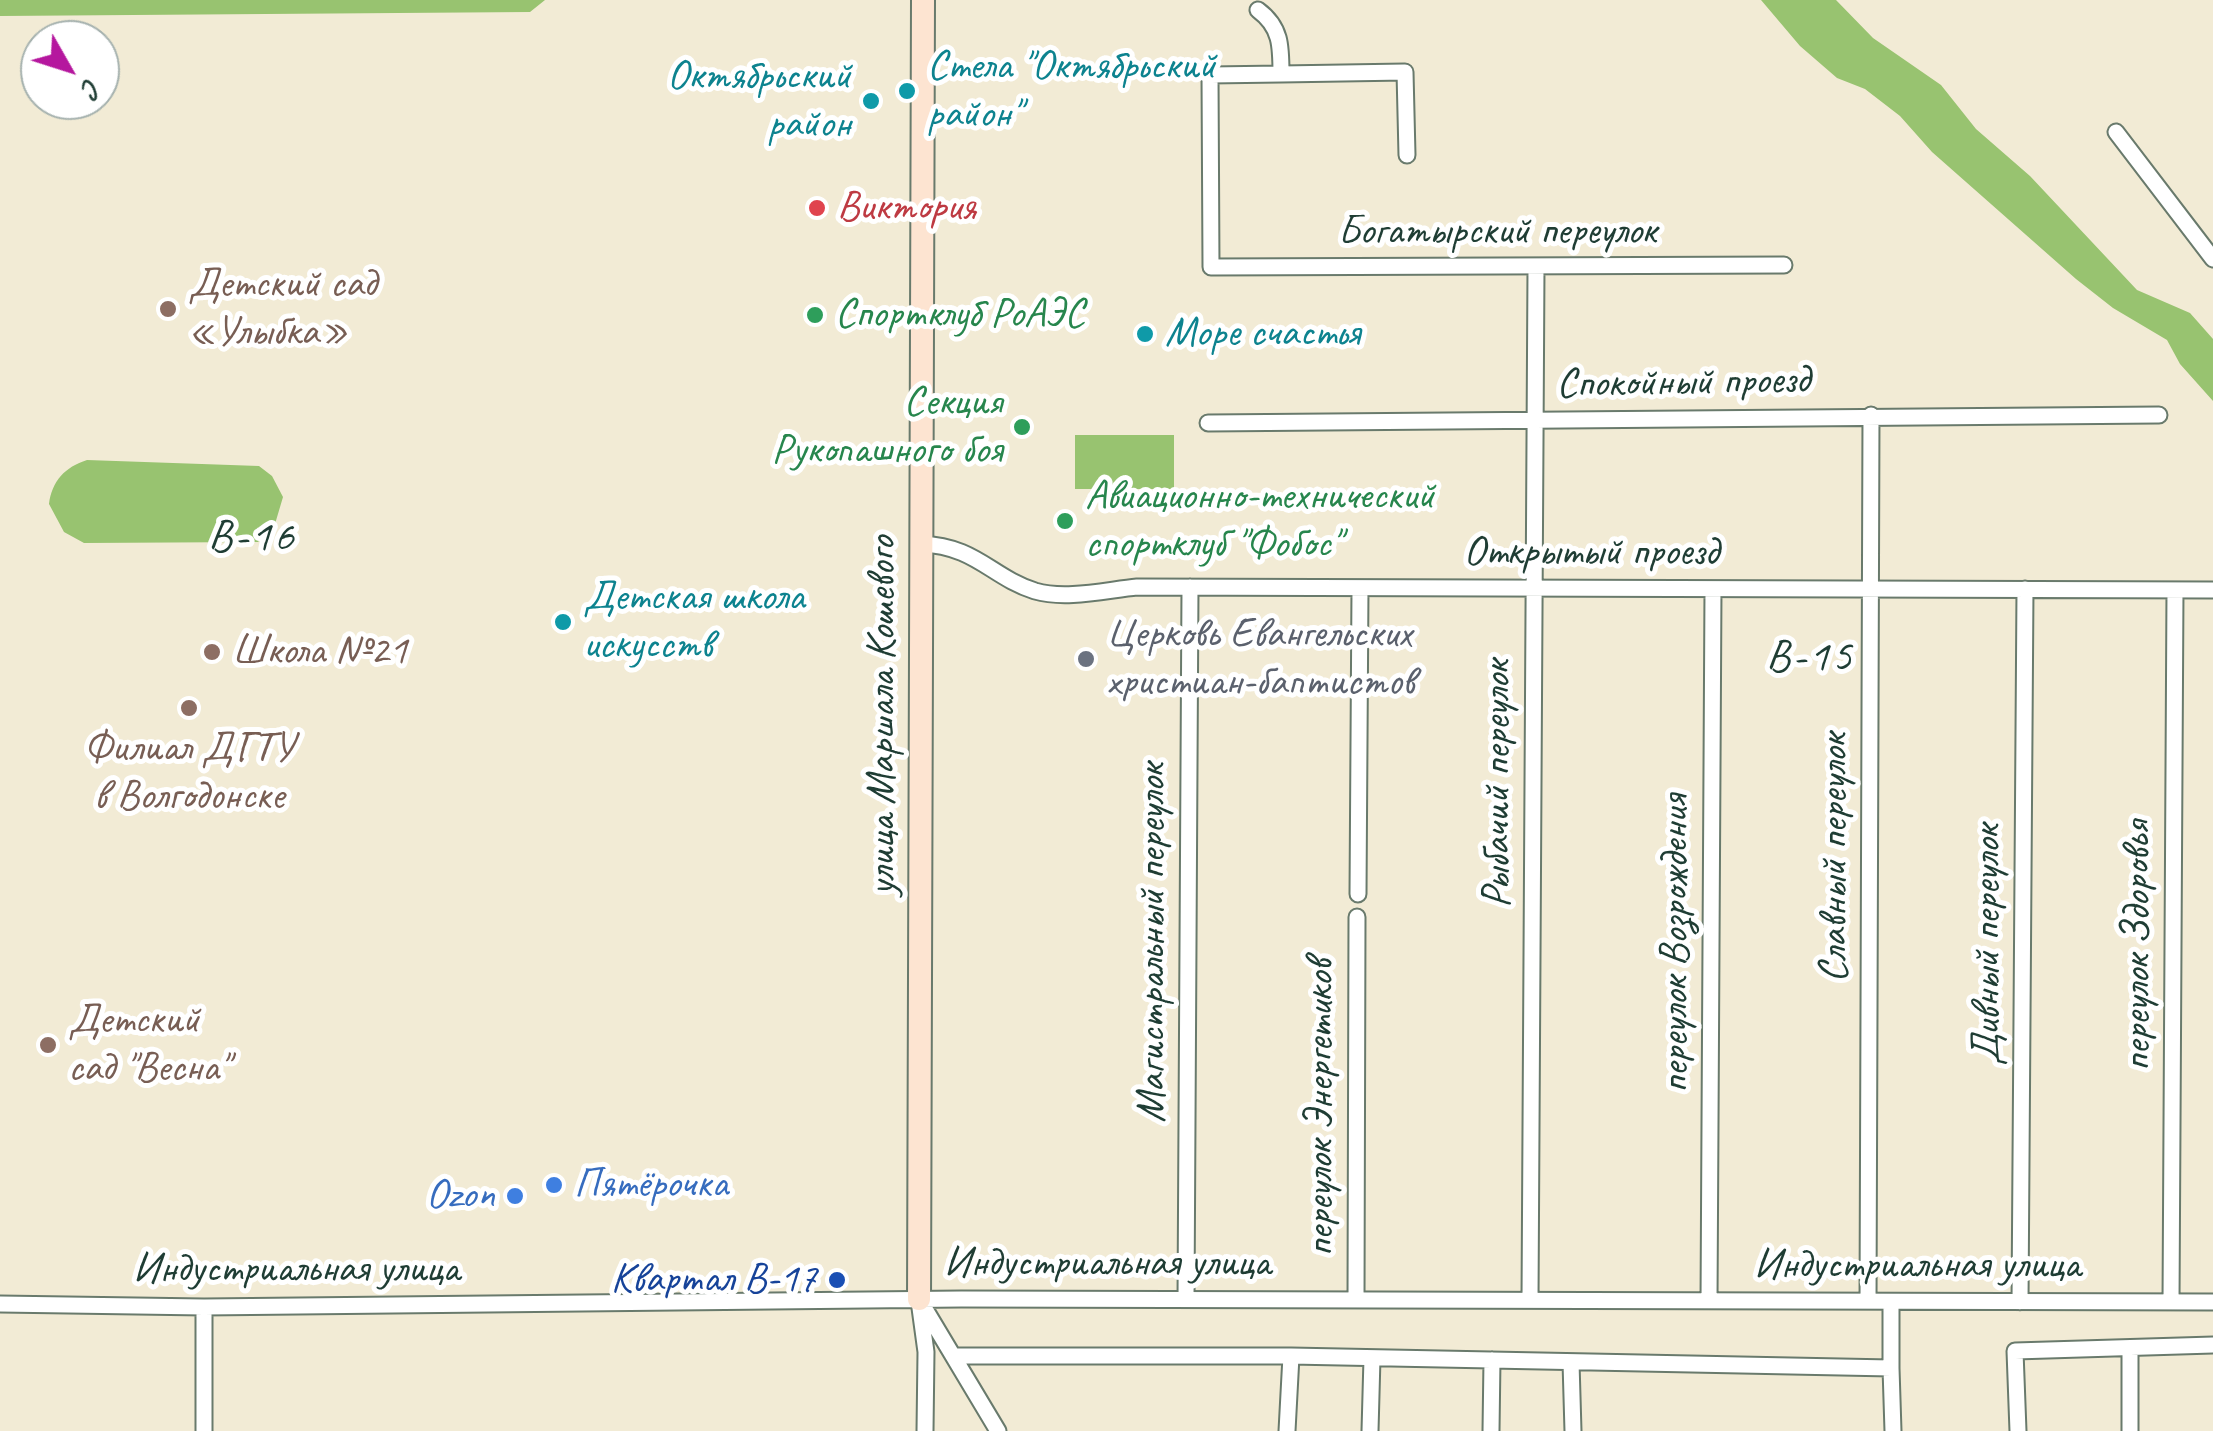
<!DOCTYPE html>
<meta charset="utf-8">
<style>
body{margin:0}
#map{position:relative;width:2213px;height:1431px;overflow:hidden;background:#f2ebd5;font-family:Caveat,sans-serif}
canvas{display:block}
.north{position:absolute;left:20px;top:20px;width:100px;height:100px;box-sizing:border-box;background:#fff;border:2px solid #a5b1ae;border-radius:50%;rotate:129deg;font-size:28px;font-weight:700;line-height:40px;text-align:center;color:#1f3d34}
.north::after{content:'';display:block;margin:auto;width:35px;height:45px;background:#b5179e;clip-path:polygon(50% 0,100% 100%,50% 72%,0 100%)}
</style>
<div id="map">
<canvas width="2213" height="1431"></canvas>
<div class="north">С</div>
</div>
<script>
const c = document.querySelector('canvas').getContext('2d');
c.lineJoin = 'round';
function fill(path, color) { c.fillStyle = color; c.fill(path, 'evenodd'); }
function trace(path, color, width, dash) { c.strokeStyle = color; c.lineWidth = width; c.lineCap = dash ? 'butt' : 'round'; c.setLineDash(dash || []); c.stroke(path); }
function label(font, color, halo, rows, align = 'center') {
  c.font = font + ' Caveat,sans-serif'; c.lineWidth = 10; c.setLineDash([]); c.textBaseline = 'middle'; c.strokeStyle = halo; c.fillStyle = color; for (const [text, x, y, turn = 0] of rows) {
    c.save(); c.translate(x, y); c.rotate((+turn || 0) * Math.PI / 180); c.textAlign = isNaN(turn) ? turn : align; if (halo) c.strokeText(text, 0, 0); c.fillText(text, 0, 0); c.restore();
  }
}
const green = new Path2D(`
 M 0,0 L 545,0 L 530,12 L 0,16 Z
 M 1761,0 L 1836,0 L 1873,38 L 1941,85 L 1976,129 L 2030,176 L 2137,290 L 2190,313 L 2213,339 L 2213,401 L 2180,364 L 2167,340 L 2113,308 L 2076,279 L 1932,152 L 1900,116 L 1865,89 L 1837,78 L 1800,46 Z
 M 1075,435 L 1174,435 L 1174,489 L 1075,489 Z
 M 87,460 L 259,466 L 272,476 L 283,497 L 275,524 L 258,542 L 84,543 L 64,532 L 49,504 C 52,481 65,467 87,460 Z`);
const street = new Path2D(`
 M 1258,10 C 1281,27 1281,46 1281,74 L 1405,72 L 1407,155
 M 1281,74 L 1210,75 L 1211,267 L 1784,265
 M 2116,132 L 2213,259
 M 1208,423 L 2159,415
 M 921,544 C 976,546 991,577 1035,591 C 1066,600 1106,590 1137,587 L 2213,590
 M 1358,894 L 1360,588
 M 919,1299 L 998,1431
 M 1186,1299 L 1190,587
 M 1356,1300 L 1357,917
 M 1530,1300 L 1536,268
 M 1709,1301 L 1713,589
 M 1868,1301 L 1871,415
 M 2020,1302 L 2025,589
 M 2171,1302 L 2175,590
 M 0,1304 L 204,1307 L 961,1299 L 2213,1302
 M 204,1307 L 204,1431
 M 920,1308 L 926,1352 L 925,1431
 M 954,1356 L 1291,1356 L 1287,1431
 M 1291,1356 L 1891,1368 L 1891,1302
 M 1571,1362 L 1573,1431
 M 1891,1368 L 1893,1431
 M 1370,1431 L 1372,1358
 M 1491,1431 L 1492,1360
 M 2018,1431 L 2015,1351 L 2213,1345
 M 2130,1431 L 2130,1348`);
const secondary = new Path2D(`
 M 919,1299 L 923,0`);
const markers = [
 [907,91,10,"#0f9aa8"],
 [871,101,10,"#0f9aa8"],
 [817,208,10,"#e0444e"],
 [168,309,10,"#8d6e63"],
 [815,315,10,"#2e9e5b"],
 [1145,334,10,"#0f9aa8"],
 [1022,427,10,"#2e9e5b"],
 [1065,521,10,"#2e9e5b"],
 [563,622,10,"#0f9aa8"],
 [212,652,10,"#8d6e63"],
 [1086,659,10,"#6b7280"],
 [189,708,10,"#8d6e63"],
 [48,1045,10,"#8d6e63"],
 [554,1185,10,"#3f7fe0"],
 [515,1196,10,"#3f7fe0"],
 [837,1280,10,"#1a4fb4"]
];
const cultureNames = [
 ["Стела \"Октябрьский",927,67],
 ["район\"",927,115],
 ["Октябрьский",851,77,"right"],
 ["район",851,125,"right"],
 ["Море счастья",1165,334],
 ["Детская школа",583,598],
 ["искусств",583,646]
];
const healthNames = [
 ["Виктория",837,208]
];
const streetNames = [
 ["Богатырский переулок",1497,232],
 ["Спокойный проезд",1683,383,-1],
 ["Открытый проезд",1591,553],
 ["улица Маршала Кошевого",883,716,-90],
 ["Рыбачий переулок",1498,784,-90],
 ["Славный переулок",1835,858,-90],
 ["Магистральный переулок",1153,943,-90],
 ["переулок Возрождения",1676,944,-90],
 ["Дивный переулок",1988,945,-90],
 ["переулок Здоровья",2138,946,-90],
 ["переулок Энергетиков",1321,1108,-90],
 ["Индустриальная улица",1107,1264],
 ["Индустриальная улица",1917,1266],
 ["Индустриальная улица",296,1270]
];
const educationNames = [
 ["Детский сад",188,285],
 ["«Улыбка»",188,333],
 ["Школа №21",232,652],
 ["Филиал ДГТУ",189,749,"center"],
 ["в Волгодонске",189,797,"center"],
 ["Детский",68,1021],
 ["сад \"Весна\"",68,1069]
];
const leisureNames = [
 ["Спортклуб РоАЭС",835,315],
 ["Секция",1002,403,"right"],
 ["Рукопашного боя",1002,451,"right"],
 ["Авиационно-технический",1085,497],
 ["спортклуб \"Фобос\"",1085,545]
];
const worshipNames = [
 ["Церковь Евангельских",1106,635],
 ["христиан-баптистов",1106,683]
];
const shopNames = [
 ["Пятёрочка",574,1185],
 ["Ozon",495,1196,"right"]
];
const transitNames = [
 ["Квартал В-17",817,1280]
];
const neighbourhoodNames = [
 ["В-16",252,538],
 ["В-15",1810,658]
];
fill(green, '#98c370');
trace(street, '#697a6c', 19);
trace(secondary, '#697a6c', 26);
trace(street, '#fff', 15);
trace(secondary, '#fde4d1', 22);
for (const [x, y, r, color] of markers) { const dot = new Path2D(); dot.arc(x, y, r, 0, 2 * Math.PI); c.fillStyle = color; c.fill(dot); trace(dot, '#fff', 4); }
label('42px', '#0d838f', '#fff', cultureNames, 'left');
label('42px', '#be3a42', '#fff', healthNames, 'left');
label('42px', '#1f3d34', '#fff', streetNames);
label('42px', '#785e54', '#fff', educationNames, 'left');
label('42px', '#27864d', '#fff', leisureNames, 'left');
label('42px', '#5b616d', '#fff', worshipNames, 'left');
label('42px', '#366cbe', '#fff', shopNames, 'left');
label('42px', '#164399', '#fff', transitNames, 'right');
c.letterSpacing = '2.5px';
label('45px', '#1f3d34', '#fff', neighbourhoodNames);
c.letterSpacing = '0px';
</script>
